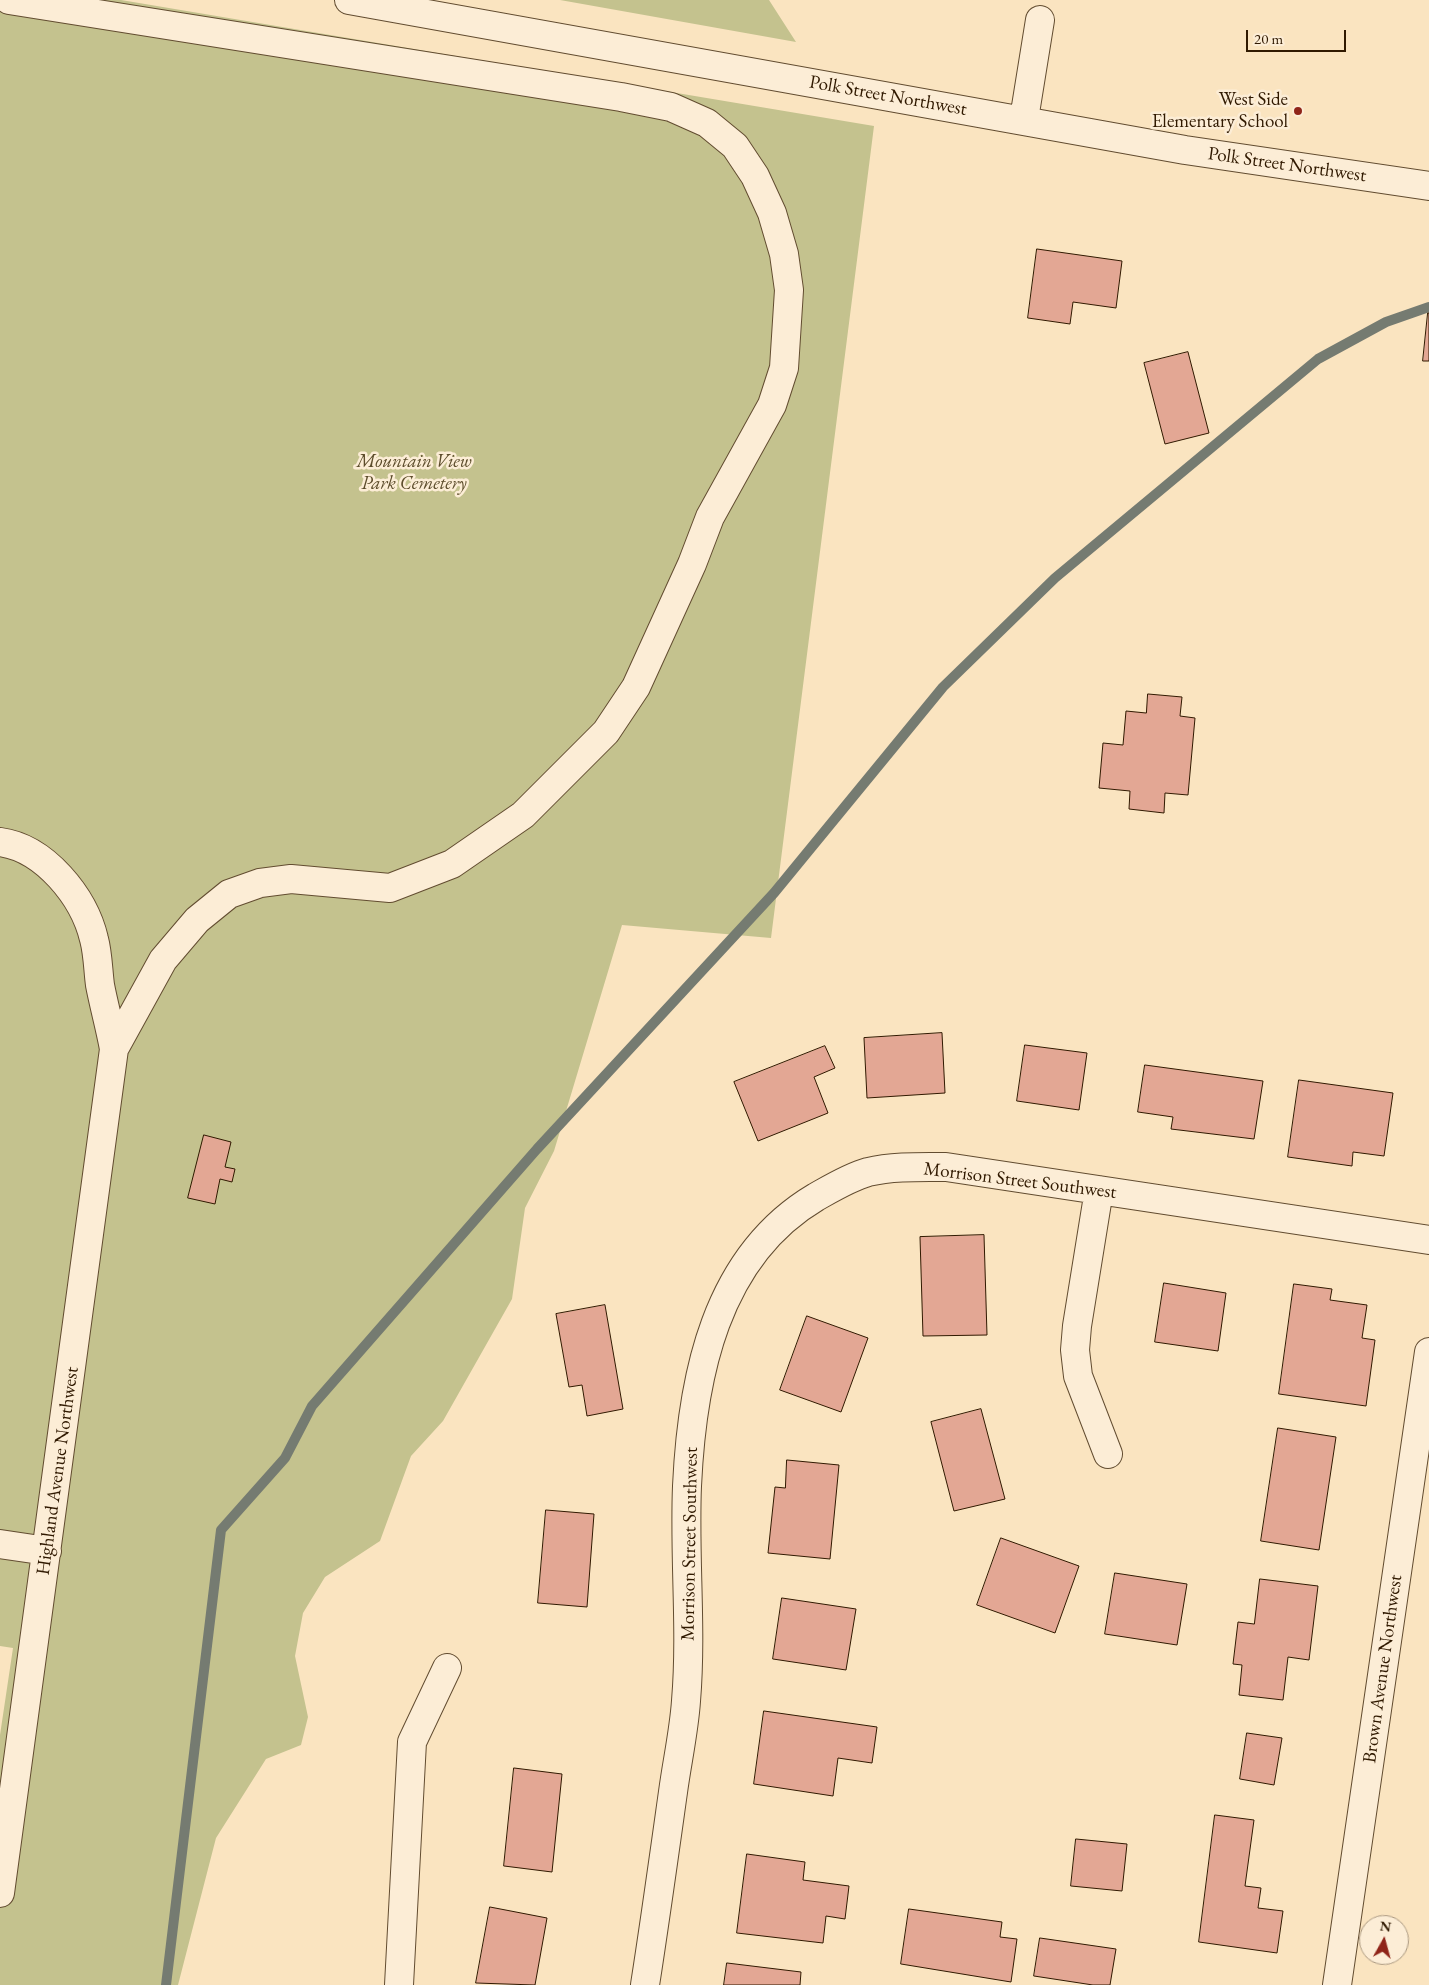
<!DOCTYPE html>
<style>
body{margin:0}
#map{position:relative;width:1429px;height:1985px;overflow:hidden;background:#fae4c0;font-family:"EB Garamond",serif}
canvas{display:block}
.north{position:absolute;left:1359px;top:1915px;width:50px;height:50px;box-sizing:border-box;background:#fcedd6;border:1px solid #aa9880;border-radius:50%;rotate:7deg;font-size:14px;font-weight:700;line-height:20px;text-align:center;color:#301900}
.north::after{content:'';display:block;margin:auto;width:18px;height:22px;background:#8f2418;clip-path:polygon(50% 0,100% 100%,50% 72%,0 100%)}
.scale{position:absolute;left:1246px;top:30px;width:100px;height:22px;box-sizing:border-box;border:2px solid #301900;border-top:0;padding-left:6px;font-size:15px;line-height:18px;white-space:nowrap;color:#301900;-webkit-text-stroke:4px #fcedd6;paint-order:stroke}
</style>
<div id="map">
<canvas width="1429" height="1985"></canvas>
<div class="north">N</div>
<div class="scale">20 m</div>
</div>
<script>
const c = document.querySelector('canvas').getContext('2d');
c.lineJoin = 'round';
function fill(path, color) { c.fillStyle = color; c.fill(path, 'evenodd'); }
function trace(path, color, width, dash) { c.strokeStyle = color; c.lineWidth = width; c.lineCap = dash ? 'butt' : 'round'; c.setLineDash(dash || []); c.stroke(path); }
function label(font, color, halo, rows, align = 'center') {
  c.font = font + ' "EB Garamond",serif'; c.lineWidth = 5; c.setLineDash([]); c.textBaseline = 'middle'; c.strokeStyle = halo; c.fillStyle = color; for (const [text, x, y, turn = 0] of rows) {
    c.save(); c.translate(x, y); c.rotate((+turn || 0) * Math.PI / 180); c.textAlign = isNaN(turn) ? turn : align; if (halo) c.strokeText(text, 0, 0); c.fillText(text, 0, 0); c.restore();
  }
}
const green = new Path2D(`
 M 0,0 L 121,0 L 874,126 L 771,938 L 622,925 L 554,1151 L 525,1208 L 512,1299 L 443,1421 L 411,1456 L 380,1541 L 325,1577 L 303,1613 L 295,1656 L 308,1717 L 301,1745 L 266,1759 L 216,1838 L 178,1985 L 0,1985 L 0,1735 L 13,1648 L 0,1646 Z
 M 560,0 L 769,0 L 796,42 Z`);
const stream = new Path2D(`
 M 166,1985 L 221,1530 L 285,1458 L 312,1406 L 537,1149 L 774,893 L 943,687 L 1055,578 L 1318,359 L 1386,322 L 1429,307`);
const building = new Path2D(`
 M 1037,249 L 1122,261 L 1116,308 L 1073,302 L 1070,324 L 1028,318 Z
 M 1428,313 L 1429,313 L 1429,361 L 1423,361 Z
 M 1188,352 L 1209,433 L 1165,444 L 1144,363 Z
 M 1148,694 L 1182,697 L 1180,716 L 1195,718 L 1188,795 L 1165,793 L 1164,813 L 1129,809 L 1130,791 L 1099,788 L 1103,743 L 1123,745 L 1126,711 L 1146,713 Z
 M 942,1033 L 945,1093 L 867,1098 L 864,1038 Z
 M 1025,1045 L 1087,1053 L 1079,1110 L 1017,1101 Z
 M 825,1046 L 835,1068 L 814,1077 L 828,1113 L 758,1141 L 734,1082 Z
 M 1145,1065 L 1263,1081 L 1254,1139 L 1171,1129 L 1173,1117 L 1138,1112 Z
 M 1299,1080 L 1393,1093 L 1384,1156 L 1353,1152 L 1352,1166 L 1288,1157 Z
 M 204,1135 L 231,1142 L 225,1167 L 235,1169 L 232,1182 L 220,1179 L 215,1204 L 188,1198 Z
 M 984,1235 L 987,1335 L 923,1336 L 920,1237 Z
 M 1164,1283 L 1226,1293 L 1218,1351 L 1155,1342 Z
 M 1294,1284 L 1332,1289 L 1330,1300 L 1367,1305 L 1362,1338 L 1375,1340 L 1366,1406 L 1279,1394 Z
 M 605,1305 L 623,1409 L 587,1416 L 582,1385 L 569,1387 L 556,1314 Z
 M 807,1316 L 868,1338 L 841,1412 L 780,1390 Z
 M 981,1409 L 1005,1499 L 954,1511 L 931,1422 Z
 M 1278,1428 L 1336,1437 L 1319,1550 L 1261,1541 Z
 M 787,1460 L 839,1465 L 830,1559 L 768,1553 L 775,1487 L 785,1488 Z
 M 546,1510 L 594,1514 L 587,1607 L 538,1603 Z
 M 1001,1538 L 1079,1566 L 1055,1633 L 977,1605 Z
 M 1115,1573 L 1187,1584 L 1177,1645 L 1105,1634 Z
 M 1260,1579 L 1318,1586 L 1309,1660 L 1288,1657 L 1283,1700 L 1239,1695 L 1242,1665 L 1233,1664 L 1238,1622 L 1254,1624 Z
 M 782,1598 L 856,1609 L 846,1670 L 773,1659 Z
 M 764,1711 L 877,1727 L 872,1763 L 838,1758 L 833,1796 L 754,1784 Z
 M 1247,1733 L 1282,1738 L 1274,1785 L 1240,1779 Z
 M 514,1768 L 562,1774 L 552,1872 L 504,1866 Z
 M 1215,1815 L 1254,1820 L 1245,1886 L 1261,1888 L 1258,1908 L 1283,1911 L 1277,1953 L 1199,1942 Z
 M 1076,1839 L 1127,1844 L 1122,1891 L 1071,1886 Z
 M 747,1854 L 805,1862 L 803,1880 L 849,1886 L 845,1919 L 826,1916 L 823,1943 L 737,1933 Z
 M 490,1907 L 547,1918 L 535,1985 L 476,1983 Z
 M 909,1909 L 1002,1922 L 1000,1937 L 1017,1939 L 1011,1982 L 901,1964 Z
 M 1040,1938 L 1116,1949 L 1110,1985 L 1093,1985 L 1034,1976 Z
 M 727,1963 L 801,1972 L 800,1985 L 724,1985 Z`);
const minor = new Path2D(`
 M 9,0 L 621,97 L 671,107 L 707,123 L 735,146 L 755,176 L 772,213 L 784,254 L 789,290 L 784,368 L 772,405 L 710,517 L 692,564 L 636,687 L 606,732 L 523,815 L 452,864 L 390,888 L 291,879 L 260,883 L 229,894 L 197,920 L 163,960 L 114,1049
 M 349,0 L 1185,150 L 1429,186
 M 1024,119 L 1040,20
 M 0,842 C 45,848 84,897 94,939 C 98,954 98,970 100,985 C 104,1006 110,1027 114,1049 L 0,1893
 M 1099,1190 L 1077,1326 L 1075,1350 L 1078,1376 L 1108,1454
 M 0,1544 L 47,1551
 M 399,1985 L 412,1742 L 447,1668
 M 645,1985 C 655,1921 664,1856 673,1792 C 677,1762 684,1731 686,1701 C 692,1629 684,1558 687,1486 C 692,1378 715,1257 816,1197 C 832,1188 850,1177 868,1172 C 893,1166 921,1167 946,1167 L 1429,1240
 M 1337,1985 L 1429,1352`);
const markers = [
 [1298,111,5,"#8f2418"]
];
const streetNames = [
 ["Polk Street Northwest",888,96,10],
 ["Polk Street Northwest",1287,165,8],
 ["Morrison Street Southwest",1020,1181,7],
 ["Highland Avenue Northwest",58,1471,-82],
 ["Morrison Street Southwest",690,1544,-89],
 ["Brown Avenue Northwest",1383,1669,-82]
];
const poiNames = [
 ["West Side",1288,100],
 ["Elementary School",1288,122]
];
const parkNames = [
 ["Mountain View",414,462],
 ["Park Cemetery",414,484]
];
fill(green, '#c4c28e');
trace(stream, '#757b71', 10);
fill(building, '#e3a794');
trace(building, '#301900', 1);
trace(minor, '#624c30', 30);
trace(minor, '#fcedd6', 28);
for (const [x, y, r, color] of markers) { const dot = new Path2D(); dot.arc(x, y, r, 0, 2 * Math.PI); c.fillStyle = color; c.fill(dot); trace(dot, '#fcedd6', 2); }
label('19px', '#301900', '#fcedd6', streetNames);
label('19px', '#301900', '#fcedd6', poiNames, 'right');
label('italic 19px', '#5c4c2b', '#fcedd6', parkNames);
</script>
